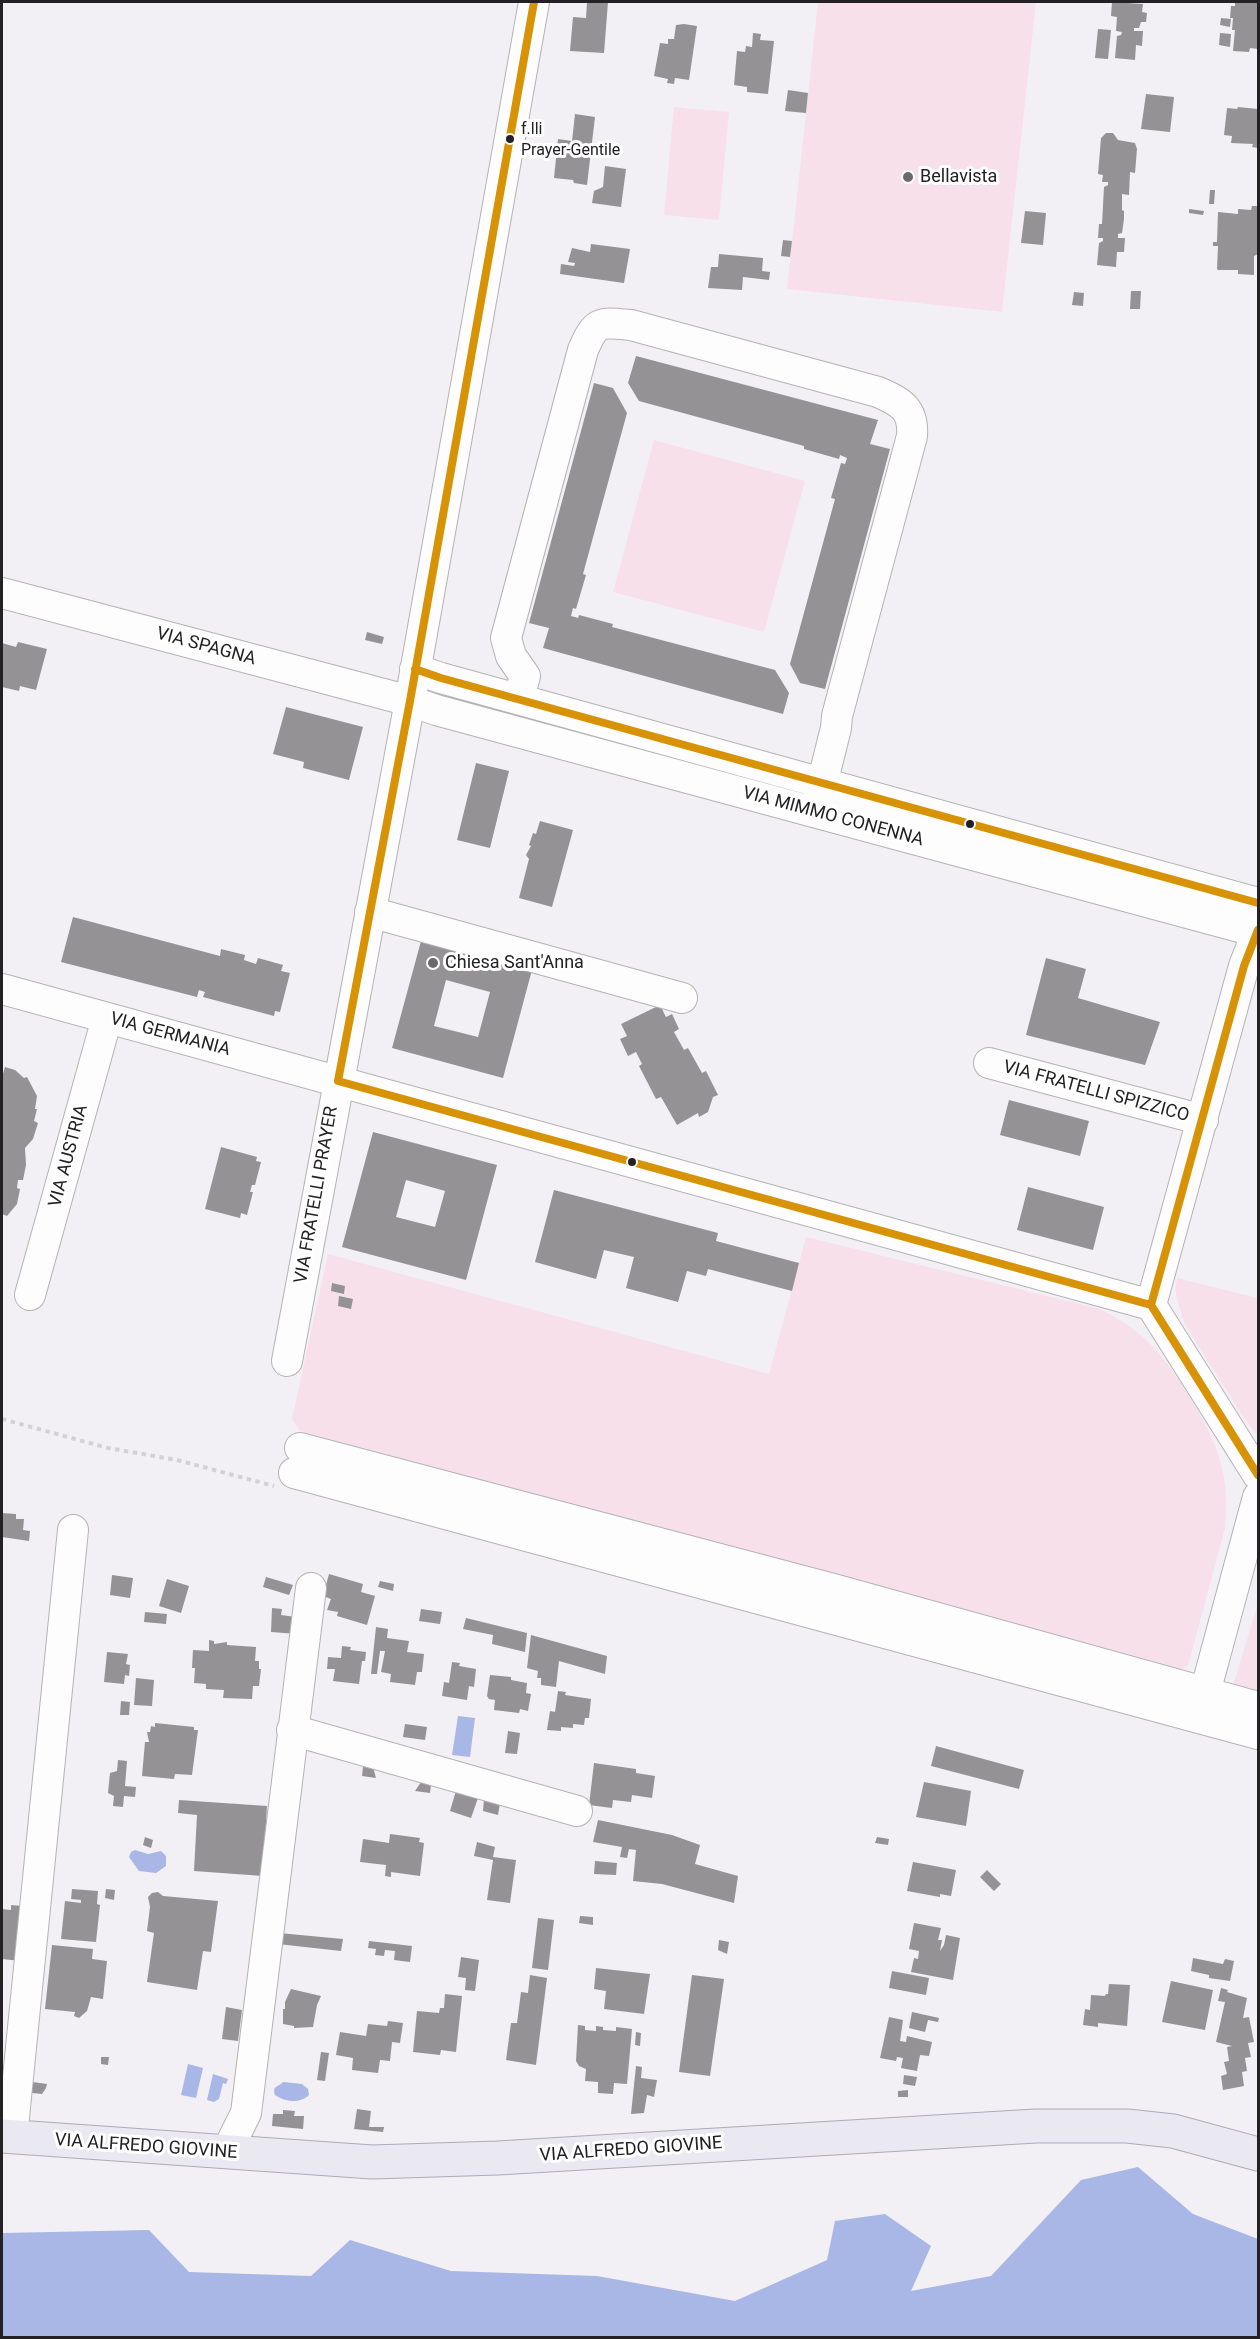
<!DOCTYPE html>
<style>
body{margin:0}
#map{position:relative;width:1260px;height:2339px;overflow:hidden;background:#f2f0f4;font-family:Roboto,sans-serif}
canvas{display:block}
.frame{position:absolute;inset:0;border:3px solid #232124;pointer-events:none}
</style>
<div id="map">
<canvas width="1260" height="2339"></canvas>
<div class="frame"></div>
</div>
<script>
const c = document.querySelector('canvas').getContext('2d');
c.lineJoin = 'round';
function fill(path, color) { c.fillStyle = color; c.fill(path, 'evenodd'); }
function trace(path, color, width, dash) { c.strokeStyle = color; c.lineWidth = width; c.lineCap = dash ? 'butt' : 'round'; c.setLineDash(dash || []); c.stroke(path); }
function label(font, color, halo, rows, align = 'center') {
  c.font = font + ' Roboto,sans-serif'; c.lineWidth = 6; c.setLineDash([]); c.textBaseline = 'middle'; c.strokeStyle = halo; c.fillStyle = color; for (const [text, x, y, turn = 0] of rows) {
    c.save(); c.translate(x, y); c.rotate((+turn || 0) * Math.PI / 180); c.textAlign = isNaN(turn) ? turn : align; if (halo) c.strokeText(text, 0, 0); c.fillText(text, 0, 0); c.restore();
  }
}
const green = new Path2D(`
 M 818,2 L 1036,2 L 1002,312 L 787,289 Z
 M 674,107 L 729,112 L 719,220 L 664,215 Z
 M 654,440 L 805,481 L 764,632 L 613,592 Z
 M 806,1237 L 1100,1309 C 1145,1332 1161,1352 1188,1394 C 1216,1440 1231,1473 1225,1528 L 1188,1666 L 1179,1670 L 300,1431 L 292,1419 L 328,1254 L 769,1374 Z
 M 1177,1278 L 1258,1298 L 1258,1437 L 1242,1415 L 1184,1323 L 1175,1291 Z
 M 1258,1603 L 1258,1696 L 1232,1689 Z`);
const water = new Path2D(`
 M 458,1716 L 475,1718 L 470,1757 L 452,1755 Z
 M 135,1850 L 148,1854 L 161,1851 L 166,1856 L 166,1866 L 156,1873 L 139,1871 L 129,1857 L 131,1852 Z
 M 188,2064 L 203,2068 L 196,2098 L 181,2095 Z
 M 213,2074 L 228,2079 L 226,2084 L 223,2083 L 219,2099 L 214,2102 L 207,2100 Z
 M 283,2082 L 302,2084 L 308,2089 L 309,2095 C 300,2104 285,2102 275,2095 C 272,2085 279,2087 283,2082 Z
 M 1138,2167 L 1193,2214 L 1258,2239 L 1258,2337 L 2,2337 L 2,2233 L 149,2230 L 189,2272 L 311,2276 L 350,2240 L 451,2271 L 597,2276 L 735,2301 L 827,2260 L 835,2221 L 885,2214 L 931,2246 L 911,2291 L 991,2276 L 1081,2180 Z`);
const building = new Path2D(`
 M 587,2 L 608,2 L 604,53 L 570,51 L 573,17 L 586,18 Z
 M 1112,2 L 1143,4 L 1142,12 L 1147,13 L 1146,22 L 1141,22 L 1139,28 L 1134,28 L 1134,31 L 1143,31 L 1142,46 L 1136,45 L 1135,60 L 1115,58 L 1117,36 L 1121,35 L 1122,32 L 1116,31 L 1117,17 L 1111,16 Z
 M 1235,2 L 1258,2 L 1258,49 L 1250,48 L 1249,52 L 1233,51 L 1235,30 L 1232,30 L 1233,18 L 1230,18 L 1231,6 L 1235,6 Z
 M 1221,18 L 1231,19 L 1230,27 L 1220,25 Z
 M 684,24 L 697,26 L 689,80 L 675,78 L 674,84 L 667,83 L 668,79 L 654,76 L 660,43 L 668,44 L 668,39 L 674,39 L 676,25 Z
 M 1098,29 L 1111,30 L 1108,59 L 1095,58 Z
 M 753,33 L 761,34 L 760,40 L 774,41 L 768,94 L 747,92 L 747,87 L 734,85 L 737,51 L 745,52 L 746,46 L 752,47 Z
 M 1220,33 L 1231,34 L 1230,47 L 1219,45 Z
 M 788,90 L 808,93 L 806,113 L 785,111 Z
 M 1146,94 L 1174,97 L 1170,132 L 1141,129 Z
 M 1238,107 L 1258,109 L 1258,148 L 1252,147 L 1253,144 L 1231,143 L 1232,136 L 1224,135 L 1227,108 L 1237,109 Z
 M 575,114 L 595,117 L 587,185 L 574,183 L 573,180 L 554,178 L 558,139 L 572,141 Z
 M 1106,133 L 1113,133 L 1118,140 L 1135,143 L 1137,149 L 1135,173 L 1130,172 L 1129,195 L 1122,194 L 1122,210 L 1124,211 L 1124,219 L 1122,233 L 1118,234 L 1118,238 L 1125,238 L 1124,252 L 1117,252 L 1116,267 L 1097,265 L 1099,243 L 1103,241 L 1103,238 L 1098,238 L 1099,224 L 1102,224 L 1104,187 L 1108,185 L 1108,182 L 1102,182 L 1103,175 L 1098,174 L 1101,138 Z
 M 605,166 L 626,169 L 621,207 L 592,203 L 594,191 L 603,187 Z
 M 1210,190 L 1215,190 L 1214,204 L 1209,204 Z
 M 1252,206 L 1258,206 L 1258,254 L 1254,256 L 1254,275 L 1238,274 L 1238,270 L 1218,270 L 1217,269 L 1218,246 L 1213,246 L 1213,242 L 1217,242 L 1218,212 L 1238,214 L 1238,209 L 1251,210 Z
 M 1189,209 L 1204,211 L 1203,215 L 1189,213 Z
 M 1025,211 L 1046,213 L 1043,245 L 1021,243 Z
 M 783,240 L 792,241 L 790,257 L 781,256 Z
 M 591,244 L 630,249 L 624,283 L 560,274 L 561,264 L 574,266 L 575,263 L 568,262 L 572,248 L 590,252 Z
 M 719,254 L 763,258 L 762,271 L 770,272 L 769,280 L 743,277 L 742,290 L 708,288 L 711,267 L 718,267 Z
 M 1131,291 L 1141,291 L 1140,309 L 1130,309 Z
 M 1074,292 L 1084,293 L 1083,306 L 1072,305 Z
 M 636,356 L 878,420 L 870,444 L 890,449 L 825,689 L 800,683 L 790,664 L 835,499 L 831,498 L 841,463 L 845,464 L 847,458 L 840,455 L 839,459 L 804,449 L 804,446 L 639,401 L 628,383 Z
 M 594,383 L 613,388 L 627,413 L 583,574 L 586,575 L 576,609 L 573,608 L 571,616 L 578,618 L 579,615 L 613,624 L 612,627 L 775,670 L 789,693 L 783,714 L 543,648 L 549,628 L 529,623 Z
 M 367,632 L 384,637 L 382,644 L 365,640 Z
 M 18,642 L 47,649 L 36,690 L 20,686 L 19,691 L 2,687 L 2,643 L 16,647 Z
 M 286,707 L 363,727 L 349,780 L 303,768 L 304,762 L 273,754 Z
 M 476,763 L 509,771 L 490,848 L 457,840 Z
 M 540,821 L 573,830 L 552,907 L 519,898 L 529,859 L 526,855 L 531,846 L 529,845 L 533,833 L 536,834 Z
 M 73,917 L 220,956 L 221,949 L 245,955 L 244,960 L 256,964 L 258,958 L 283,965 L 281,971 L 290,973 L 280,1012 L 275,1011 L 274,1016 L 203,997 L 205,992 L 199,990 L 197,997 L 61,962 Z
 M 421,941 L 532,970 L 503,1078 L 392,1048 ZM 446,980 L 490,992 L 478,1037 L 434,1026 Z
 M 1046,958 L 1086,969 L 1078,998 L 1160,1022 L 1145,1065 L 1026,1035 Z
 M 660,1005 L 666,1017 L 672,1014 L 679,1029 L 674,1032 L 684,1050 L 688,1048 L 702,1073 L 706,1071 L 718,1095 L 713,1097 L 708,1112 L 699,1117 L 698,1113 L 677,1125 L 661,1097 L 656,1099 L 639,1066 L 642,1064 L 636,1052 L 628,1056 L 620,1039 L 627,1036 L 621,1024 Z
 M 5,1067 L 15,1070 L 24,1078 L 27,1077 L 37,1096 L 35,1109 L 37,1109 L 34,1121 L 38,1123 L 33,1139 L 25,1148 L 26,1165 L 23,1180 L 18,1180 L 17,1188 L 20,1189 L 17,1204 L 7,1216 L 2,1214 L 2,1077 Z
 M 1009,1100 L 1089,1121 L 1080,1156 L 1000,1135 Z
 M 373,1132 L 497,1165 L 466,1280 L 342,1247 ZM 406,1180 L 445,1191 L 435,1227 L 396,1217 Z
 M 221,1147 L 257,1157 L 256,1161 L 261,1162 L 255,1185 L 252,1185 L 250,1192 L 253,1192 L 247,1215 L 241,1213 L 240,1218 L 205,1209 Z
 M 1028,1187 L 1104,1207 L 1093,1250 L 1017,1230 Z
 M 554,1190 L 718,1233 L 716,1241 L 799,1263 L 792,1291 L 708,1269 L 706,1276 L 687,1271 L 678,1302 L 626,1288 L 634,1257 L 604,1250 L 596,1279 L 535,1262 Z
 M 332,1283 L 345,1286 L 344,1294 L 331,1291 Z
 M 339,1296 L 353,1299 L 351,1309 L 338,1306 Z
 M 2,1513 L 16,1514 L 16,1519 L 24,1519 L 23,1530 L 30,1531 L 29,1541 L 2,1537 Z
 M 329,1574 L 363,1584 L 361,1592 L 375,1596 L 367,1625 L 337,1616 L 338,1612 L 327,1610 L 331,1599 L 323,1596 Z
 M 112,1575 L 133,1578 L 130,1598 L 110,1595 Z
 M 266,1577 L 293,1585 L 289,1595 L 263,1587 Z
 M 167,1579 L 189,1586 L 181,1613 L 159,1606 Z
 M 380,1581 L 394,1584 L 393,1591 L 378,1587 Z
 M 272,1608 L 282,1609 L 281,1615 L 296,1617 L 297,1634 L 271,1632 Z
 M 421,1609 L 442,1612 L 440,1624 L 419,1621 Z
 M 145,1612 L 167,1614 L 166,1624 L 144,1622 Z
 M 466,1618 L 527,1633 L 525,1652 L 492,1644 L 493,1635 L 463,1629 Z
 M 376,1627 L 388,1629 L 387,1638 L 409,1641 L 407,1652 L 424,1654 L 422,1672 L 417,1672 L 415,1685 L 390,1682 L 391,1674 L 381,1672 L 385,1651 L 380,1651 L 377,1674 L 371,1674 Z
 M 531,1635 L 607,1656 L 605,1674 L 559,1661 L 556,1687 L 541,1685 L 541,1678 L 537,1678 L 538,1671 L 527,1668 Z
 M 209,1640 L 214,1641 L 214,1644 L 227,1642 L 227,1645 L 256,1647 L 255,1661 L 259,1661 L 259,1669 L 261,1669 L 259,1686 L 253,1686 L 252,1699 L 223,1698 L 224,1690 L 206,1689 L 206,1684 L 194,1683 L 195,1668 L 192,1668 L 193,1650 L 209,1651 Z
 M 342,1646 L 351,1647 L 350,1650 L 366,1652 L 365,1661 L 362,1661 L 359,1684 L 333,1681 L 335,1669 L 327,1669 L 328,1657 L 341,1658 Z
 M 107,1652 L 128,1654 L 126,1664 L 130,1665 L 129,1676 L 125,1675 L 124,1684 L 104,1682 Z
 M 452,1662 L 460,1663 L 459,1666 L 476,1669 L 474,1687 L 469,1686 L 467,1700 L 442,1696 L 444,1682 L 449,1683 Z
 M 490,1675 L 511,1677 L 511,1680 L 527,1683 L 526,1693 L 531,1694 L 528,1711 L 520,1709 L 519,1713 L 494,1710 L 495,1700 L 489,1699 L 487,1696 Z
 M 136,1678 L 154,1680 L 152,1706 L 134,1705 Z
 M 558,1691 L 566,1692 L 565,1695 L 591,1699 L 589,1718 L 585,1718 L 584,1725 L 573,1724 L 573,1728 L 561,1727 L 561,1731 L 547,1730 L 550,1711 L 555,1712 Z
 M 121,1701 L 130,1702 L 129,1715 L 120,1715 Z
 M 155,1723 L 194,1727 L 194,1730 L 198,1730 L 192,1775 L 175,1774 L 174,1779 L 142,1776 L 145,1742 L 149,1742 L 147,1732 L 150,1732 L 151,1726 L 155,1727 Z
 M 405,1724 L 427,1727 L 425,1740 L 403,1737 Z
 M 508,1731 L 520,1733 L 517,1754 L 505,1753 Z
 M 936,1746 L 1024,1770 L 1019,1789 L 931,1766 Z
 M 364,1758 L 373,1767 L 376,1778 L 362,1776 Z
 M 118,1760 L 127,1761 L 125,1786 L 136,1787 L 135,1797 L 124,1796 L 123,1807 L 113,1806 L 114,1796 L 108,1793 L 110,1773 L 117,1771 Z
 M 594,1763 L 636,1769 L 636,1773 L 655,1776 L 652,1798 L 632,1795 L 631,1802 L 613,1800 L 612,1808 L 589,1805 Z
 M 432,1776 L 430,1793 L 415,1791 L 421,1782 Z
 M 924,1782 L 971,1791 L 966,1826 L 916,1817 Z
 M 458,1784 L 501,1797 L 498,1815 L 483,1811 L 484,1799 L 478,1798 L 471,1818 L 450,1811 Z
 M 179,1800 L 267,1806 L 263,1876 L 194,1871 L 197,1815 L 178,1813 Z
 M 598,1820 L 672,1835 L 700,1845 L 695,1864 L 738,1876 L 734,1903 L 662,1884 L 633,1881 L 636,1850 L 629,1849 L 627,1858 L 620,1857 L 622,1847 L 593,1842 Z
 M 390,1834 L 420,1838 L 419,1842 L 424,1843 L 420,1876 L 391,1872 L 391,1877 L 385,1876 L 386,1865 L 360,1862 L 363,1839 L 389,1843 Z
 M 145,1837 L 153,1840 L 151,1848 L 143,1845 Z
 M 877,1837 L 889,1839 L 888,1845 L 875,1843 Z
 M 477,1842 L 495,1847 L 493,1857 L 516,1860 L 510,1903 L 487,1900 L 493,1860 L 474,1856 Z
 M 595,1861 L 617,1863 L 616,1875 L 594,1874 Z
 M 913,1862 L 956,1870 L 951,1896 L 940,1894 L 940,1897 L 907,1891 Z
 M 987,1870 L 1001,1884 L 994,1891 L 980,1877 Z
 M 72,1889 L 98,1891 L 97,1904 L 100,1905 L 96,1942 L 61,1939 L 65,1901 L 81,1903 L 81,1900 L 71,1899 Z
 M 106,1889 L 115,1890 L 114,1900 L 105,1898 Z
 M 158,1892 L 163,1896 L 218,1901 L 211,1952 L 203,1951 L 197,1990 L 147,1982 L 154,1933 L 147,1931 L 150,1907 L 148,1897 L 152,1893 Z
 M 11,1905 L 32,1907 L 21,1961 L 2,1959 L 2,1909 L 11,1910 Z
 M 580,1916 L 593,1917 L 593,1925 L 579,1923 Z
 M 538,1918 L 554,1920 L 548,1970 L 532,1968 Z
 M 914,1923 L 941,1928 L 938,1940 L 942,1940 L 940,1951 L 944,1945 L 946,1935 L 960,1938 L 953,1980 L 911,1972 L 914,1958 L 918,1959 L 919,1951 L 909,1949 Z
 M 279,1933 L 343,1939 L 341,1951 L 278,1944 Z
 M 719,1940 L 729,1942 L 727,1954 L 718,1950 Z
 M 369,1941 L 412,1946 L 410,1962 L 394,1960 L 395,1951 L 385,1950 L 384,1956 L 375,1955 L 376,1949 L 368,1948 Z
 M 52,1945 L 93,1949 L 92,1959 L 107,1961 L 103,1999 L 91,1997 L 87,2011 L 79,2018 L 74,2016 L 75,2012 L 45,2009 Z
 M 461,1957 L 479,1960 L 475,1991 L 465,1990 L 466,1978 L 458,1977 Z
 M 1193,1958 L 1223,1964 L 1225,1959 L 1234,1961 L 1230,1981 L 1209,1978 L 1209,1975 L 1191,1971 Z
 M 596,1968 L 650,1974 L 644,2014 L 604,2009 L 606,1991 L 594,1989 Z
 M 892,1971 L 929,1978 L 926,1995 L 889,1988 Z
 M 530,1975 L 547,1978 L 536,2065 L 506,2060 L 511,2023 L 517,2023 L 521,1992 L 528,1993 Z
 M 692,1975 L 724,1979 L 710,2076 L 679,2072 Z
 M 1171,1981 L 1213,1990 L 1205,2030 L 1162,2022 Z
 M 1109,1984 L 1130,1985 L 1127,2026 L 1098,2023 L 1098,2027 L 1083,2025 L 1085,2009 L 1090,2010 L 1091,1995 L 1105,1996 L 1106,1994 L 1108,1994 Z
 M 1221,1988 L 1228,1990 L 1227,1992 L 1247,1998 L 1243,2018 L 1249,2017 L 1254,2042 L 1248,2043 L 1251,2057 L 1245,2058 L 1247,2071 L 1242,2072 L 1244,2086 L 1223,2090 L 1221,2076 L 1227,2074 L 1224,2062 L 1229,2061 L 1227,2047 L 1232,2046 L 1216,2042 L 1225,2002 L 1218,2001 Z
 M 291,1989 L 321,1996 L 317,2005 L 313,2027 L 294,2028 L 294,2026 L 283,2024 L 283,2009 L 285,2009 L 285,2002 Z
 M 445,1994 L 462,1996 L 456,2052 L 441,2050 L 440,2055 L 413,2052 L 417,2011 L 439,2013 L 440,2008 L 444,2008 Z
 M 226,2007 L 242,2010 L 238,2041 L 222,2039 Z
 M 912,2012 L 939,2018 L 938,2022 L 928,2020 L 925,2032 L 909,2028 Z
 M 889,2017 L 903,2020 L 900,2041 L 906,2042 L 907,2036 L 932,2042 L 929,2056 L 920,2055 L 917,2071 L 901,2068 L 903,2058 L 897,2057 L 896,2061 L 880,2058 Z
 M 388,2021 L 403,2023 L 400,2043 L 392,2042 L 390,2061 L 380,2060 L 378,2073 L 352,2070 L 353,2058 L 336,2055 L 340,2032 L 366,2036 L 368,2024 L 387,2026 Z
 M 578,2025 L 585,2026 L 585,2030 L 596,2031 L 596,2026 L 603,2027 L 603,2030 L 616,2031 L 616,2027 L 632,2029 L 627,2084 L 614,2083 L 613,2094 L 598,2093 L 598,2082 L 585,2081 L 586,2069 L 579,2066 L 576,2061 Z
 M 636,2032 L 641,2033 L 640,2046 L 635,2045 Z
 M 321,2052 L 329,2053 L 325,2081 L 317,2080 Z
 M 101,2057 L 109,2057 L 108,2065 L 101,2064 Z
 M 636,2066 L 642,2067 L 641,2078 L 657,2080 L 654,2097 L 647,2095 L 644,2113 L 631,2114 Z
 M 904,2075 L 917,2077 L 915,2086 L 903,2084 Z
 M 25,2081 L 47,2084 L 46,2088 L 42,2094 L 24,2092 Z
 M 908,2090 L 908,2097 L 898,2097 L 898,2091 Z
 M 357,2109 L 371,2111 L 369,2127 L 384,2127 L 383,2132 L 354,2129 Z
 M 283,2110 L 295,2111 L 294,2116 L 304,2116 L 303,2129 L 272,2126 L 273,2114 L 283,2114 Z`);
const path = new Path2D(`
 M 2,1419 L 108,1448 L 177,1460 L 274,1486`);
const minor = new Path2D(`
 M 2,593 L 410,701 L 436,710 L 1258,932
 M 415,669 L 441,678 L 1258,903
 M 519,698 L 525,676 L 511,656 L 506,638 L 583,350 C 596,320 600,322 631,325 L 878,392 C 901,402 914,409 912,436 L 837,716 L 836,728 L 815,812
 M 370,912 L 682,998
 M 1258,930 L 1244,966 L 1151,1305 L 1258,1475
 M 2,989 L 1151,1305
 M 989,1063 L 1203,1120
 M 30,1295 L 107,1018
 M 287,1361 L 410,701 L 534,2
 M 300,1448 L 837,1590 L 1258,1707
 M 294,1473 L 1258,1734
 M 1200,1711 L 1258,1497
 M 292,1730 L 577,1811
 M 12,2137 L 73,1530
 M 226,2153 L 246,2113 L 311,1588`);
const major = new Path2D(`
 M 2,2136 L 372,2162 L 498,2158 L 1036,2126 L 1127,2126 L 1173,2131 L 1258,2154`);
const bus1 = new Path2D(`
 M 534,2 L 410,701 L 338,1081 L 1151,1305
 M 415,669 L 441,678 L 1258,903
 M 1258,930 L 1244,966 L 1151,1305 L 1258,1475`);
const markers = [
 [510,139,5,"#232124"],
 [908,177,6,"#6b696d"],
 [970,824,5,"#232124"],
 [433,963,6,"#6b696d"],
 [632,1162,5,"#232124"]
];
const busNames = [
 ["f.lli",521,130],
 ["Prayer-Gentile",521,151]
];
const poiNames = [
 ["Bellavista",920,177],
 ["Chiesa Sant'Anna",445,963]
];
const streetNames = [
 ["VIA SPAGNA",206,647,15],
 ["VIA MIMMO CONENNA",833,817,15],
 ["VIA GERMANIA",170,1035,15],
 ["VIA FRATELLI SPIZZICO",1096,1092,15],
 ["VIA AUSTRIA",69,1156,-75],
 ["VIA FRATELLI PRAYER",317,1195,-80],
 ["VIA ALFREDO GIOVINE",146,2147,4],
 ["VIA ALFREDO GIOVINE",631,2150,-4]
];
fill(green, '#f8e0eb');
fill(water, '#a9b7e6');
fill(building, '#949294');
trace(minor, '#b4b2b5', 32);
trace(major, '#adaab9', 35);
trace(path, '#d3d2d3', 4, [4.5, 4.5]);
trace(minor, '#fdfdfd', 30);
trace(major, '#eae8f0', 33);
trace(bus1, '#d79205', 8);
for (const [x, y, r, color] of markers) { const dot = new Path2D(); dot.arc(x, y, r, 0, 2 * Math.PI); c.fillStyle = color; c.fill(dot); trace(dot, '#fff', 2); }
label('16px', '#232124', '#fff', busNames, 'left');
label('18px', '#232124', '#fff', poiNames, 'left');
label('18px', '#232124', '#fff', streetNames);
</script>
